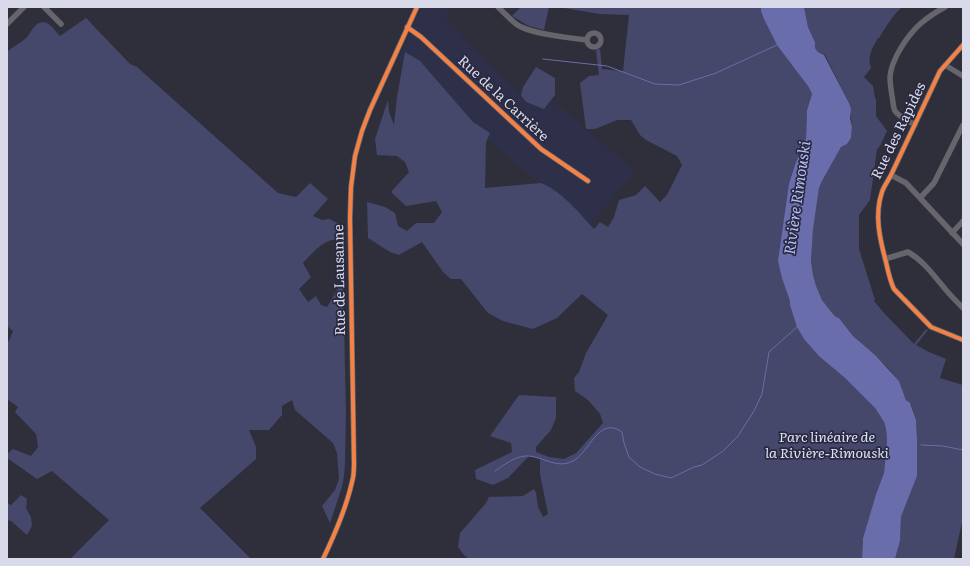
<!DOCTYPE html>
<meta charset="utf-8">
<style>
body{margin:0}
#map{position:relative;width:970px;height:566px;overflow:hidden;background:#2f2f3b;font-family:Literata,serif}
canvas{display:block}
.frame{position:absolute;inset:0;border:8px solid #d8dae9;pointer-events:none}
</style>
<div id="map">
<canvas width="970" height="566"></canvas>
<div class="frame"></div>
</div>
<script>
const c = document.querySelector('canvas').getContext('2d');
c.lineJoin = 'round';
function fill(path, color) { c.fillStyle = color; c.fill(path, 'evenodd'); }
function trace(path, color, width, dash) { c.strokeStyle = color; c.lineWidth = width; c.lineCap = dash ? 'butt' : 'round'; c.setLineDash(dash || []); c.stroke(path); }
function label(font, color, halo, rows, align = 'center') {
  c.font = font + ' Literata,serif'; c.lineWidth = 3.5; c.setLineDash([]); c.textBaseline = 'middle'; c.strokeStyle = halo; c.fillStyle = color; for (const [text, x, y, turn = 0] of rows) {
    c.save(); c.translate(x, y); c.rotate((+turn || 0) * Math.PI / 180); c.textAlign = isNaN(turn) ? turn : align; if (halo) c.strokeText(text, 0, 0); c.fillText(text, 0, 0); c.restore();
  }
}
const built = new Path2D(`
 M 422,7 L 453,7 L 445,17 L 517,91 L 558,105 L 635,171 L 588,228 L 399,58 Z`);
const green = new Path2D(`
 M 521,7 L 549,7 L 544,30 L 529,26 L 512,16 Z
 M 558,7 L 763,7 L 799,73 L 808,86 L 812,94 L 807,110 L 806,138 L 793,173 L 830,365 L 845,378 L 875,408 L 884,422 L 886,429 L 887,440 L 884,473 L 876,494 L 863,538 L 862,559 L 469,559 L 464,555 L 458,547 L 460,533 L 486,503 L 489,497 L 523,496 L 534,489 L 536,493 L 538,507 L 543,517 L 548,514 L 540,474 L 540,459 L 529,456 L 508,478 L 493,485 L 476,479 L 475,470 L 512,452 L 511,443 L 490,436 L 519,395 L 556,397 L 556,418 L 551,430 L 536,447 L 536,452 L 549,457 L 564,459 L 576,453 L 603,423 L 600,414 L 588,400 L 575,391 L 574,378 L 579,372 L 586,353 L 608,315 L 582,294 L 557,318 L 533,329 L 503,321 L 488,313 L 461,279 L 451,279 L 443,272 L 422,242 L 399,255 L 390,252 L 368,238 L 367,202 L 385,207 L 395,213 L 398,226 L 407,231 L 416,223 L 434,223 L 442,212 L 436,201 L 406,206 L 391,192 L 409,172 L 405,162 L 397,156 L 377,155 L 375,139 L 388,100 L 389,112 L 394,125 L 397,97 L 405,52 L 420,61 L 473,122 L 490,133 L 486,142 L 485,188 L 541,183 C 563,192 578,212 594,229 L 600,222 L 608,227 L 614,217 L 619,200 L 636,195 L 645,186 L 660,202 L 667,195 L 682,165 L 677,156 L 646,140 L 640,135 L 631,120 L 617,120 L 595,129 L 586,129 L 580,83 L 589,76 L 599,75 L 596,50 L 600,49 L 602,69 L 623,71 L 629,15 L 600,14 Z
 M 804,7 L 902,7 C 892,16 886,27 879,38 L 878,38 C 872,48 867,57 871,68 L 864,77 L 873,86 L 875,98 L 876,99 L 876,116 L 887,131 L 880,146 L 877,149 L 870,200 L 859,215 L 859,249 L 875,300 L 874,301 L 885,314 L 914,344 L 926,329 L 928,330 L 916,345 L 929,352 L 946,359 L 940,378 L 963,385 L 963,518 L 954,559 L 895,559 L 900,541 L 901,517 L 917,476 L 916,446 L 917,438 L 916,420 L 911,405 L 906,400 L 899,381 L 886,366 L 853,336 L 839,318 L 836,317 L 833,314 L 822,300 L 816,287 L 813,275 L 811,261 L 813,230 L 819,188 L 822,181 L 841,146 L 847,144 L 851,138 L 852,127 L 849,103 L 825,55 L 818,52 L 815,48 L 815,42 L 808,27 Z
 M 86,18 L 130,64 L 137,67 L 278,193 L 296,197 L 310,183 L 328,199 L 313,216 L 322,220 L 329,219 L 342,225 L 342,241 C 339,241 335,239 333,240 C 322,241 310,256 303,263 L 311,277 L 299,289 L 308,302 L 316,296 L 321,305 L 327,307 L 343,280 L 346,412 L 345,464 L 344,476 L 342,487 L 330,523 L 322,506 L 335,490 L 339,479 L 337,453 L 333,443 L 295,410 L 292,400 L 282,406 L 282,415 L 269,430 L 249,430 L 256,447 L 256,459 L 200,508 L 251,559 L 70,559 L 109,520 L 52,471 L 37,479 L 7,458 L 7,454 L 13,449 L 31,456 L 38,447 L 36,434 L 15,412 L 18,407 L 7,399 L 7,339 L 9,341 L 13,331 L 7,326 L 7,52 C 13,46 22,43 28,36 C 30,33 32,29 35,26 C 46,15 53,29 60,36 Z
 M 536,67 L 555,78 L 555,95 L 544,109 L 526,102 L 521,95 L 523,87 Z
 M 21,495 L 27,499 L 26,508 L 31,517 L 32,526 L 27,535 L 11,521 L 7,520 L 7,503 L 11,505 Z`);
const water = new Path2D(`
 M 761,7 L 804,7 L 808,27 L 815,42 L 815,48 L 818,52 L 824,55 L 849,103 L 851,109 L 850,118 L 852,127 L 851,138 L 847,144 L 841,147 L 822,181 L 819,188 L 813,230 L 811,261 L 813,275 L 816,286 L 822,300 L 833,314 L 836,317 L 839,318 L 853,336 L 875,355 L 899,381 L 906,400 L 910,403 L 916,420 L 917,438 L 917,476 L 901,517 L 900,541 L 895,559 L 862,559 L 863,538 L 876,494 L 884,473 L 887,440 L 886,429 L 884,422 L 875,408 L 845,378 L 819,356 L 804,339 L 797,327 L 790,305 L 790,301 L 782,278 L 778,261 L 789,184 L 796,162 L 803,148 L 806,138 L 807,110 L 812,94 L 808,86 L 777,45 L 764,19 L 761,11 Z`);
const stream = new Path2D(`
 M 543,59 L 607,66 L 655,84 L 679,85 L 716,73 L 777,45
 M 921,445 L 943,446 L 963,450
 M 495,471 C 504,465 514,457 525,456 C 542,455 556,470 573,461 C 589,453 599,415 622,432 L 624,443 L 629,457 L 640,467 L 655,474 L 671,478 L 694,467 L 702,465 L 723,451 L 738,436 L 754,411 L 762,394 L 769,352 L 797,327`);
const minor = new Path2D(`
 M 44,7 L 61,24
 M 498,7 C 504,13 510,19 516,24 C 529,34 570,38 587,40
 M 7,24 L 24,7
 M 407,27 L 421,37 L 541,149 L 588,181
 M587 40a7 7 0 1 1 14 0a7 7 0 1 1-14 0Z
 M 963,45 L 940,71 L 891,175 C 888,181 884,186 882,192 C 874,215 880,240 886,262 C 888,271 890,281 894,289 L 931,327 L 963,340
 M 945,65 L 963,76
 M 915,125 C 909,121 899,117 895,111 C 893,107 893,100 892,96 C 891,89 890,84 890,77 C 891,60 907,36 920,24 C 927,18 936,12 945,7
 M 891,175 L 906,183 L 963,244
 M 920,198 L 934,183 L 963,125
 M 952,233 L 963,221
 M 885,259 L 908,252 C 924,261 934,276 946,290 C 951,296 957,302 963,308
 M 323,559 C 335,534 346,509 352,482 C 354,476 354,469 354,463 L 350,218 L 351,187 L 355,156 L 362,131 L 370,110 L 417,7`);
const cycleway = new Path2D(`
 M 407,27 L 421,37 L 541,149 L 588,181
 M 963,45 L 940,71 L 891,175 C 888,181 884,186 882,192 C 874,215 880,240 886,262 C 888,271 890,281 894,289 L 931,327 L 963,340
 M 323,559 C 335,534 346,509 352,482 C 354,476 354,469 354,463 L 350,218 L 351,187 L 355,156 L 362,131 L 370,110 L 417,7`);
const streetNames = [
 ["Rue de la Carrière",503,99,43],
 ["Rue des Rapides",899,131,-64],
 ["Rue de Lausanne",340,280,-91]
];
const parkNames = [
 ["Parc linéaire de",827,438],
 ["la Rivière-Rimouski",827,454]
];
const waterNames = [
 ["Rivière Rimouski",798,198,-82]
];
fill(built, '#2e304a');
fill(green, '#45476b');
fill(water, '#6a6dab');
trace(stream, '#6a6dab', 1);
trace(minor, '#65656b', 5.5);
trace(cycleway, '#f48246', 4);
label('14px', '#d8dae9', '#292a41', streetNames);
label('italic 14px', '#dfe1f4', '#292a41', parkNames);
label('italic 15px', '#babff8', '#292a41', waterNames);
</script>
